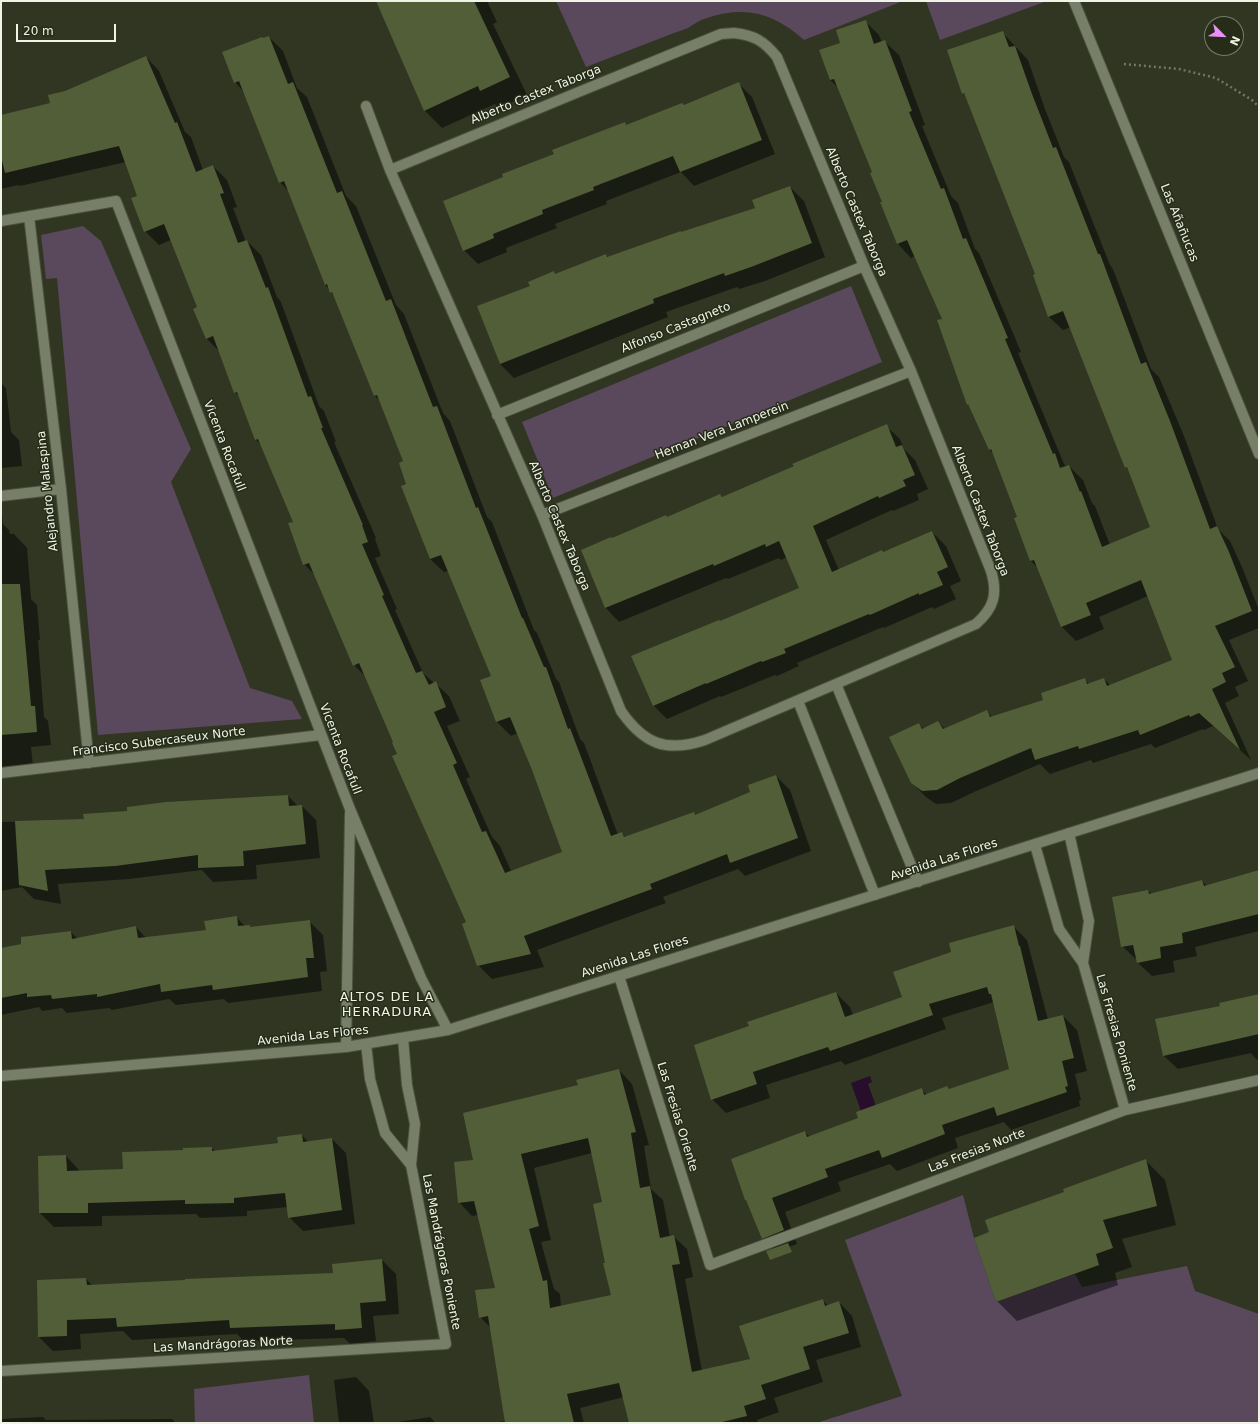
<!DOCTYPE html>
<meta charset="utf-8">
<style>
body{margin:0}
#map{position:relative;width:1260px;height:1424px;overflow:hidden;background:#303622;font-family:"DejaVu Sans",sans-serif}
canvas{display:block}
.frame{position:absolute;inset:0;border:2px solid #eff4e7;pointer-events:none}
.north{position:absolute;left:1204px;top:16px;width:40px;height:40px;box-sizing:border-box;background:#262c18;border:1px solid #767c6b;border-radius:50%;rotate:114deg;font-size:11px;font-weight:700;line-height:16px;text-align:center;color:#eff4e7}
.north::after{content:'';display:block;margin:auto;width:14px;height:18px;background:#eb8dfb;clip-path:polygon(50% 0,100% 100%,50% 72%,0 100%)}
.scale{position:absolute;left:16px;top:24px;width:100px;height:18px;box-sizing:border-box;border:2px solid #eff4e7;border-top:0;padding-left:5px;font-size:12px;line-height:14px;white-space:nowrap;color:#eff4e7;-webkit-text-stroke:3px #262c18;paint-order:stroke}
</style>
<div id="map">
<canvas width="1260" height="1424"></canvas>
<div class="frame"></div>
<div class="north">N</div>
<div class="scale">20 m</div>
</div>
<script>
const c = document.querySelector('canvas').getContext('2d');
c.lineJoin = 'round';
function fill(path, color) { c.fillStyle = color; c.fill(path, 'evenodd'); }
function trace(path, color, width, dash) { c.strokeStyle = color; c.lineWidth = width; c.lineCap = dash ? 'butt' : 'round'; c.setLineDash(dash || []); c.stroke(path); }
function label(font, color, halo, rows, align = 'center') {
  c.font = font + ' "DejaVu Sans",sans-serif'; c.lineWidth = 3; c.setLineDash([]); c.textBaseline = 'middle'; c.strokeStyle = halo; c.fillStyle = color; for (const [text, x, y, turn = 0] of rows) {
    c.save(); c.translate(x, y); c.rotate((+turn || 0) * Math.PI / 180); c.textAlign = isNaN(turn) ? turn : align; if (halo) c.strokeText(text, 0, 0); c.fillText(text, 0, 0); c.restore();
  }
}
const green = new Path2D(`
 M 556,1 L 903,1 L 804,40 C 775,14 746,5 707,18 C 700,20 694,24 688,28 C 684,30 679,31 674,33 C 645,44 615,56 586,67 Z
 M 926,1 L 1047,1 L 940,40 Z
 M 83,226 L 101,241 L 191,449 L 171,482 L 250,688 L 292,701 L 302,719 L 98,735 L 57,278 L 46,279 L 41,235 Z
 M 851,286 L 882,362 L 553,498 L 522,422 Z
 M 963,1195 L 974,1238 L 996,1302 L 1075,1274 L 1082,1287 L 1187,1266 L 1195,1291 L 1259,1314 L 1259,1423 L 816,1423 L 902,1396 L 845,1240 Z
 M 309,1375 L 314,1423 L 195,1423 L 194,1389 Z`);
const water = new Path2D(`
 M 870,1076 L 872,1082 L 868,1084 L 877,1109 L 862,1114 L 851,1083 Z`);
const shadow = new Path2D(`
 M 377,1 L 487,1 L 497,22 L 493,24 L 527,95 L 499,108 L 495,104 L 442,128 L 424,110 Z
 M 865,21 L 879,35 L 882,43 L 885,42 L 899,55 L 925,125 L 922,126 L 951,196 L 958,203 L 975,249 L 979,253 L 1021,352 L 1018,353 L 1064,464 L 1067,467 L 1069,466 L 1083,480 L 1092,503 L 1095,506 L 1110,545 L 1151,528 L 1129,470 L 1126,467 L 1071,327 L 1063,330 L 1049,317 L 1034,276 L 1036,275 L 967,97 L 963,93 L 1002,32 L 1028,60 L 1045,109 L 1064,157 L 1069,162 L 1110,265 L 1113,269 L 1151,369 L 1159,377 L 1184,436 L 1218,529 L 1230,541 L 1242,567 L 1259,610 L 1259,628 L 1229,640 L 1248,681 L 1235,687 L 1239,696 L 1225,703 L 1251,760 L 1213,726 L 1204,730 L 1203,729 L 1155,748 L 1151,744 L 1093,763 L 1091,760 L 1050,774 L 1040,764 L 974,792 L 951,803 L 936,804 L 926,797 L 912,783 L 919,724 L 924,729 L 938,722 L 945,729 L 986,711 L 992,717 L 1044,700 L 1085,680 L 1089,684 L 1104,679 L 1111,686 L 1174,661 L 1148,596 L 1099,617 L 1104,629 L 1076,641 L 1062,627 L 1038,568 L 1031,561 L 1015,518 L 1018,517 L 994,455 L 990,450 L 971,407 L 968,404 L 938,321 L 943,319 L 915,256 L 911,258 L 898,244 L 882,203 L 884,202 L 873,173 L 840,89 L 830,80 L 841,44 Z
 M 269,37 L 283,51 L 297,88 L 307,97 L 346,196 L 356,206 L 396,305 L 404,314 L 443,413 L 450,421 L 487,517 L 492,522 L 534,630 L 537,633 L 556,679 L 559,682 L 580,739 L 584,743 L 618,835 L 622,833 L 625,837 L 693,813 L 696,815 L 751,793 L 776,776 L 790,790 L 811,851 L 745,876 L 738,869 L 663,897 L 666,903 L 537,950 L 544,967 L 492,979 L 478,965 L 467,923 L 395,743 L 366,677 L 354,665 L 317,577 L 304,564 L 295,522 L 261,444 L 256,440 L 240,397 L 235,392 L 221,353 L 206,338 L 198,308 L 171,240 L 159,245 L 145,231 L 139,196 L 126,162 L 20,186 L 18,185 L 1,189 L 1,116 L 52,104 L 65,92 L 146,57 L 159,71 L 185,132 L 191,137 L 203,170 L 213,166 L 227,180 L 237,207 L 233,208 L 246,242 L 247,241 L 261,255 L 277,297 L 281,302 L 319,406 L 324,411 L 336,442 L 334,442 L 376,538 L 375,539 L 381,556 L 375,558 L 397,609 L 395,610 L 423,673 L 434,683 L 435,683 L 449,696 L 460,721 L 447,726 L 470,777 L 466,779 L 492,837 L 500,846 L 511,871 L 564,853 L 518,733 L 511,736 L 497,722 L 482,680 L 492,676 L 449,571 L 444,572 L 430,559 L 408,484 L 404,462 L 380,401 L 374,395 L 334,296 L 325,284 L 290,193 L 280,182 L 244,92 L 235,82 L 263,39 Z
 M 738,83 L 752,97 L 775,154 L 694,186 L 681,172 L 606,201 L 607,204 L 555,224 L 557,228 L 506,248 L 507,252 L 478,264 L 464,250 L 627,126 L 684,106 Z
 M 790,187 L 804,201 L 825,257 L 765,281 L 739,289 L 737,287 L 666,312 L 668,317 L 514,378 L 500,364 L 479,307 L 531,287 L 554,272 L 556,275 L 606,255 L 608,257 L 756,208 Z
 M 1,383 L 6,388 L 11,432 L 19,440 L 22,466 L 1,468 Z
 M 886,426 L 900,439 L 904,449 L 915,460 L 928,489 L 917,494 L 919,500 L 893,511 L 892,510 L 826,540 L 839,570 L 932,532 L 946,546 L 961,581 L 950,586 L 956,599 L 934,609 L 932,607 L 884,628 L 883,627 L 797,663 L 799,666 L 777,676 L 775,675 L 721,697 L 720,696 L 667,719 L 653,705 L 720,622 L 800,588 L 787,557 L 781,560 L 779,558 L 728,579 L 726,578 L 619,622 L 606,608 L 612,539 L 667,518 L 720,495 L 723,497 Z
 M 1,504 L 3,524 L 9,530 L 10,534 L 14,534 L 27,548 L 31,599 L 37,605 L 40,640 L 38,640 L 44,717 L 48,721 L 51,745 L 31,747 L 33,766 L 1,769 Z
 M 288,796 L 298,806 L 302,806 L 316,820 L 320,858 L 256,865 L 257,879 L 213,882 L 202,870 L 129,879 L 58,884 L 61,904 L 34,899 L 22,887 L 1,891 L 1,822 L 85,820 Z
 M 1259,871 L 1259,931 L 1195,947 L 1197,956 L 1173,961 L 1175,972 L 1152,976 L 1138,963 L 1137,960 L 1122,946 L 1148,891 L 1152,894 L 1202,881 L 1207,886 Z
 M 236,917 L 245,926 L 250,926 L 252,928 L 309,921 L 323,935 L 327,971 L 320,972 L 322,991 L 228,1003 L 224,999 L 176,1005 L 169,999 L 112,1010 L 109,1008 L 67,1013 L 62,1008 L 42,1011 L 39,1007 L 1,1015 L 1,949 L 71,932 L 78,939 L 136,927 L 146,938 L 207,930 Z
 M 1013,926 L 1027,940 L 1048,1020 L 1063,1016 L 1077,1030 L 1087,1071 L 1075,1074 L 1081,1100 L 1079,1101 L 1080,1106 L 1011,1130 L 1004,1122 L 955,1138 L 958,1148 L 897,1171 L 890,1164 L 838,1182 L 841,1191 L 785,1212 L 797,1244 L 776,1252 L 762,1238 L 748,1201 L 805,1132 L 810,1137 L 860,1118 L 921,1089 L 927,1095 L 947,1087 L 950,1090 L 1010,1069 L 994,1002 L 942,1018 L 946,1029 L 845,1065 L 841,1061 L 766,1085 L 770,1098 L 726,1113 L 712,1099 L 750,1027 L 836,993 L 850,1007 L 853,1015 L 903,997 L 952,953 Z
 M 1259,994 L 1259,1059 L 1257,1060 L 1251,1053 L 1178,1069 L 1164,1056 L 1221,1007 L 1221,1004 Z
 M 619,1070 L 632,1084 L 649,1145 L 644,1146 L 651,1189 L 663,1200 L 670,1237 L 673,1236 L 687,1249 L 693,1277 L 685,1279 L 702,1371 L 751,1360 L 823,1300 L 828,1306 L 839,1302 L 852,1316 L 861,1347 L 816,1360 L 823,1382 L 774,1398 L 779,1412 L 757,1420 L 758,1423 L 630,1423 L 624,1397 L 580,1408 L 584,1423 L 493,1423 L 505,1421 L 491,1328 L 480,1317 L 496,1289 L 478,1215 L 472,1216 L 459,1202 L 474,1161 L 579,1086 ZM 592,1153 L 603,1203 L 606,1264 L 612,1296 L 561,1307 L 560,1294 L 554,1289 L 541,1242 L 551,1240 L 534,1168 Z
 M 302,1135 L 308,1142 L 332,1139 L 346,1153 L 355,1224 L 303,1231 L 289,1217 L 288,1207 L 247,1211 L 247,1216 L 200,1218 L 196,1214 L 102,1216 L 102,1226 L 54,1227 L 40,1213 L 66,1156 L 80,1171 L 124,1170 L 184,1151 L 212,1148 L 215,1152 L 279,1144 Z
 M 1145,1160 L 1165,1180 L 1176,1225 L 1122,1239 L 1132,1267 L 1115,1273 L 1118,1285 L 1017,1321 L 997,1301 L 990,1233 L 1065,1193 Z
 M 382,1260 L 396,1274 L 399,1314 L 373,1316 L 376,1341 L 350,1344 L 344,1338 L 244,1341 L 237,1334 L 132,1340 L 123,1331 L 80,1334 L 81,1349 L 53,1351 L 39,1337 L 86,1279 L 93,1286 L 334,1274 Z
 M 356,1377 L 369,1391 L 374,1423 L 339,1423 L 334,1380 Z
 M 43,1417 L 46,1420 L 172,1419 L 176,1423 L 1,1423 L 1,1419 Z
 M 430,1417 L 436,1423 L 391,1423 Z`);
const building = new Path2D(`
 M 376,1 L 474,1 L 510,77 L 480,91 L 478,86 L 424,111 Z
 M 866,20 L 874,44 L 885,40 L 912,111 L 909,112 L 941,189 L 944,188 L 963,239 L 966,238 L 1008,338 L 1005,339 L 1053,454 L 1055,453 L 1060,468 L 1069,465 L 1080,492 L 1081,491 L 1102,547 L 1150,527 L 1127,467 L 1125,468 L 1063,311 L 1048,317 L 1033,275 L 1035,274 L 964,93 L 962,94 L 947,50 L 1003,31 L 1009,47 L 1015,46 L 1032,94 L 1053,148 L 1056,147 L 1098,254 L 1100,254 L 1141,364 L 1146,362 L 1170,421 L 1210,529 L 1217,526 L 1229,552 L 1252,611 L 1215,626 L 1235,667 L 1222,673 L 1226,682 L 1212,689 L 1240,750 L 1199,713 L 1190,717 L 1189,715 L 1140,735 L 1138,730 L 1079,749 L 1078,746 L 1035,760 L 1031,748 L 960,778 L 937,790 L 922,791 L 911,783 L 889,737 L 919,723 L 922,729 L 938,721 L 943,729 L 987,710 L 990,717 L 1043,700 L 1041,693 L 1085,678 L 1087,684 L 1104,678 L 1107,686 L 1172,660 L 1141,580 L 1086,603 L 1091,615 L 1061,627 L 1034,560 L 1030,561 L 1014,518 L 1017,517 L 991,449 L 989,450 L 968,404 L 967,405 L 937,320 L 942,319 L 907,240 L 897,244 L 880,202 L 882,202 L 870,173 L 872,172 L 834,79 L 830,80 L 819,50 L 840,43 L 836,30 Z
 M 269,36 L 288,84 L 293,82 L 337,193 L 342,191 L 386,301 L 391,299 L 433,407 L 437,406 L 476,508 L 478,507 L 522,618 L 523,618 L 544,667 L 546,667 L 568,729 L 570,728 L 611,836 L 622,832 L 624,837 L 694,812 L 695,815 L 750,792 L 748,785 L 776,775 L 798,838 L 730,863 L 727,854 L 650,884 L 652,889 L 524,936 L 531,954 L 477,966 L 462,924 L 466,922 L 392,756 L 397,754 L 392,743 L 393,742 L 359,663 L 353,666 L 309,563 L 303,565 L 288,523 L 293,522 L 258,439 L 255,440 L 237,392 L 234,393 L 213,336 L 206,339 L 193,309 L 197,307 L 164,224 L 144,232 L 131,198 L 137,196 L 119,146 L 5,173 L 1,156 L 1,115 L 50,103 L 48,95 L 65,91 L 146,56 L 175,123 L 177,122 L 196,172 L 213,165 L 224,193 L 220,194 L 238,243 L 247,240 L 266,288 L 268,287 L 308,397 L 311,396 L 323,428 L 321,428 L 363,525 L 362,525 L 368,542 L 362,544 L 384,595 L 382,596 L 416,673 L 422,671 L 429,685 L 436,681 L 446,707 L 434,712 L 457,763 L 453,765 L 482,832 L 486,831 L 505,873 L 562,852 L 532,770 L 510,717 L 496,722 L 480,680 L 491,676 L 441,555 L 430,559 L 401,486 L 406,484 L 399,463 L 403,461 L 377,395 L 374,396 L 332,292 L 330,293 L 327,284 L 325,285 L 284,181 L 279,183 L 239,81 L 234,83 L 222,52 L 262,37 L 263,38 Z
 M 739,82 L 762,140 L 680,172 L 673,156 L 593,187 L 594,190 L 542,210 L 543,214 L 493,234 L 494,238 L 463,251 L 443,201 L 503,177 L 502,174 L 554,154 L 552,150 L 625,122 L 626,125 L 682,103 L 684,105 Z
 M 790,186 L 812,243 L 751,267 L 725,276 L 724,273 L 653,299 L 654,303 L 500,364 L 477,306 L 530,286 L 528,282 L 554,271 L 555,274 L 606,254 L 607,257 L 681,231 L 681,232 L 755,208 L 752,200 Z
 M 887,424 L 896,447 L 902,445 L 915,475 L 903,480 L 906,486 L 879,498 L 878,496 L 813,526 L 832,572 L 882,550 L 883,552 L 932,531 L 948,567 L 937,572 L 943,585 L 919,595 L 919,593 L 870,615 L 869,614 L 784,649 L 786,653 L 762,662 L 761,661 L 706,684 L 706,683 L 653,706 L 631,656 L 719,620 L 720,621 L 799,588 L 779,541 L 766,547 L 765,544 L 714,566 L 713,564 L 605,608 L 581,550 L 611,537 L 612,538 L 666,515 L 667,517 L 720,494 L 722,497 L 794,466 L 792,464 Z
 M 1,584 L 20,584 L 31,706 L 35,706 L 37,732 L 1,735 Z
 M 288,795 L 289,806 L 302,805 L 306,844 L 243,851 L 244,866 L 198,868 L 198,855 L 115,866 L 45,870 L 48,891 L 19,885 L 15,821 L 84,819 L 83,814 L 127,811 L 127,807 L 166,802 Z
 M 1259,870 L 1259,914 L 1182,933 L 1183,943 L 1160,947 L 1161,958 L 1137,963 L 1133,945 L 1121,947 L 1112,897 L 1148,890 L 1149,894 L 1202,880 L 1204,886 Z
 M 237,916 L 238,926 L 250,925 L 250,927 L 310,920 L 314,958 L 306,958 L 308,977 L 213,990 L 212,985 L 161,992 L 160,984 L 97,997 L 97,994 L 52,999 L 51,995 L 27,997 L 27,993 L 1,998 L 1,948 L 21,944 L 21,937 L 71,931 L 72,939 L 136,926 L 138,938 L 206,930 L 204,921 Z
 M 1014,925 L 1019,946 L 1020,946 L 1038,1021 L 1063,1015 L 1074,1058 L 1062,1061 L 1068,1086 L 1065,1087 L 1067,1092 L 997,1116 L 994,1107 L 942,1125 L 945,1134 L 882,1158 L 879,1150 L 825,1169 L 828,1177 L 772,1198 L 784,1230 L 762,1239 L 746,1200 L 745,1200 L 731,1159 L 805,1131 L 807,1137 L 858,1118 L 856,1112 L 922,1088 L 924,1095 L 947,1086 L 949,1089 L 1009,1069 L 991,994 L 989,994 L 987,987 L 929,1004 L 933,1015 L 830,1051 L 828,1047 L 753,1072 L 757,1084 L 711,1100 L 694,1045 L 749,1026 L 747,1022 L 836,992 L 845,1017 L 902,997 L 893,972 L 951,952 L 949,943 Z
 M 1259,994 L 1259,1034 L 1163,1056 L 1155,1019 L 1220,1006 L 1219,1003 Z
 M 619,1069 L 636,1132 L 631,1133 L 640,1188 L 650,1186 L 660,1238 L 674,1235 L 680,1264 L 672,1265 L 692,1372 L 750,1359 L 739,1326 L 823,1299 L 825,1306 L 839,1301 L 849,1333 L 803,1347 L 810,1369 L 761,1385 L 766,1399 L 744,1406 L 747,1416 L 718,1423 L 629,1423 L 619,1383 L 567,1394 L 574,1423 L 505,1423 L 488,1316 L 479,1318 L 475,1290 L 495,1288 L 474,1201 L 458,1203 L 454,1162 L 473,1160 L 463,1113 L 578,1085 L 576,1080 ZM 588,1138 L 602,1202 L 593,1204 L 605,1263 L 603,1263 L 611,1295 L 550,1308 L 547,1280 L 543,1281 L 529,1229 L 539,1226 L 521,1154 Z
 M 302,1134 L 303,1142 L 332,1138 L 342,1210 L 288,1218 L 285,1193 L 234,1198 L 234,1203 L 185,1204 L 185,1200 L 88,1203 L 88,1213 L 39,1213 L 38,1156 L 66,1155 L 67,1171 L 123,1169 L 122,1152 L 183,1150 L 183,1148 L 212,1147 L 212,1151 L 278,1143 L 277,1137 Z
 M 1146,1159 L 1157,1206 L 1103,1220 L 1113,1248 L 1096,1254 L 1099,1265 L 996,1302 L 974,1238 L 989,1232 L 985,1220 L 1064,1192 L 1063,1189 Z
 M 788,1243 L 792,1252 L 770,1260 L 766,1251 Z
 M 382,1259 L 386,1301 L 360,1303 L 362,1328 L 335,1330 L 335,1324 L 230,1328 L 229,1320 L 117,1327 L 116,1318 L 67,1320 L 67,1336 L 38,1337 L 37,1280 L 86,1278 L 87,1285 L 185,1280 L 185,1279 L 333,1273 L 332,1264 Z`);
const path = new Path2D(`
 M 1124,64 L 1179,69 L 1216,78 L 1252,100 L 1259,107`);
const street = new Path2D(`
 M 1074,1 L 1259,454
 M 734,33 C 754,35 764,41 777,57 L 864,266 L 911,371 L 991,571 C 998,594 994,608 976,624 L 705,740 C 666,753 644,744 621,711 L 542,515 L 390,170 L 581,91 L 721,34 Z
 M 366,106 L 390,170
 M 29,216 L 61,489 L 89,763
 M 1,221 L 116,201 L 350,809 L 421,978 L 448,1030
 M 497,415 L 864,266
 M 1,496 L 61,489
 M 542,515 L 911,371
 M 836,684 L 918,882
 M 798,701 L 875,895
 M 1,773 L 321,735
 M 1069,833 L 1089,921 L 1083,963
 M 1035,845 L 1059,929 L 1083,963 L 1125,1110
 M 619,976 L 710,1265 L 1125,1110 L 1259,1080
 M 366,1044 L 370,1079 L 385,1133 L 411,1165
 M 346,1047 L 350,813
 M 1,1076 L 346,1047 L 448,1030 L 1259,773
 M 1,1371 L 446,1344 L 411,1165 L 415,1124 L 407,1085 L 403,1038`);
const streetNames = [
 ["Alberto Castex Taborga",536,95,-22],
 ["Alberto Castex Taborga",856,212,67],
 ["Las Añañucas",1179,223,68],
 ["Alfonso Castagneto",676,328,-22],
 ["Hernan Vera Lamperein",722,431,-21],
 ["Vicenta Rocafull",224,446,69],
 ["Alejandro Malaspina",48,491,-96],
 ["Alberto Castex Taborga",980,511,69],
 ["Alberto Castex Taborga",559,526,67],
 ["Francisco Subercaseux Norte",159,742,-7],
 ["Vicenta Rocafull",340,749,69],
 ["Avenida Las Flores",944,860,-18],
 ["Avenida Las Flores",635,957,-18],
 ["Las Fresias Poniente",1116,1033,74],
 ["Avenida Las Flores",313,1036,-6],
 ["Las Fresias Oriente",677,1117,73],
 ["Las Fresias Norte",977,1151,-21],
 ["Las Mandrágoras Poniente",441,1252,79],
 ["Las Mandrágoras Norte",223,1345,-3]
];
const neighbourhoodNames = [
 ["ALTOS DE LA",387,998],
 ["HERRADURA",387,1013]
];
fill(green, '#5a485c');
fill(water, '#270f2b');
fill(shadow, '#0007');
fill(building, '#525e37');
trace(street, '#4c513f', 12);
trace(path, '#717665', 2.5, [2, 3]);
trace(street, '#777f68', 10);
label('12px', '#eff4e7', '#262c18', streetNames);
c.letterSpacing = '1px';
label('13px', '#eff4e7', '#262c18', neighbourhoodNames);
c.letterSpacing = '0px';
</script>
